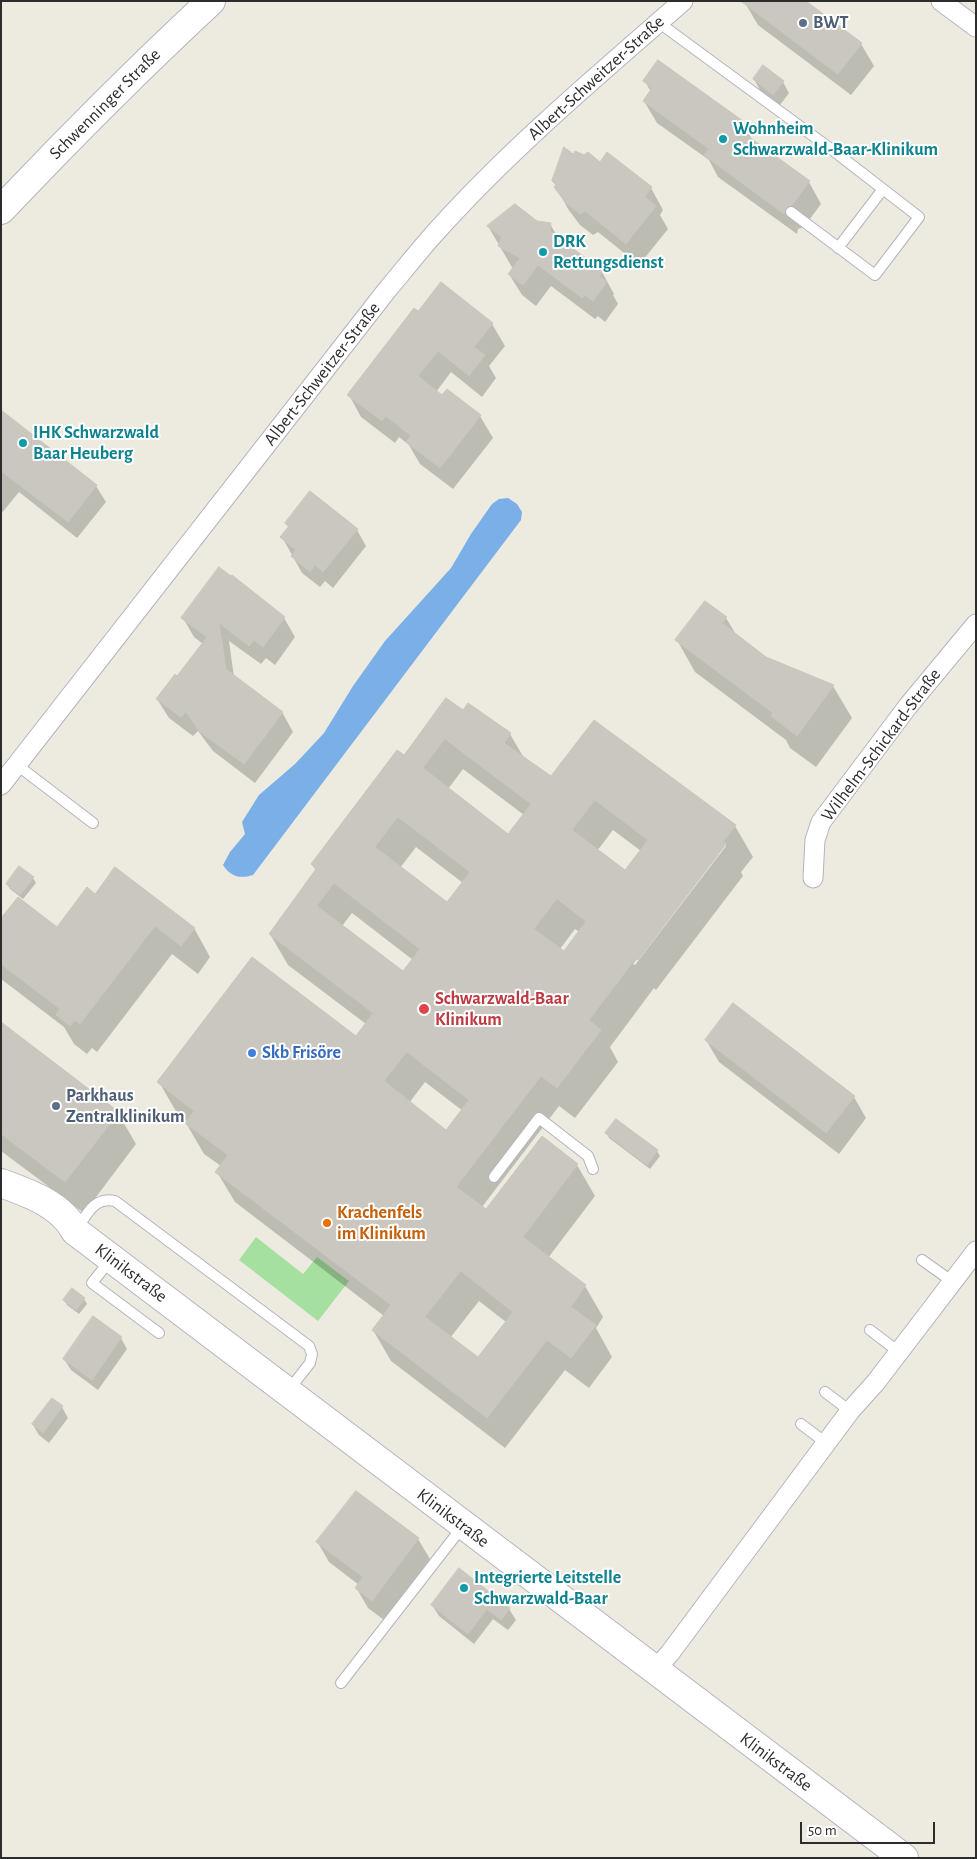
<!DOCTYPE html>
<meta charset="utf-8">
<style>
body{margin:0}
#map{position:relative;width:977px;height:1859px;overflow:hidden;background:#edebe0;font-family:"Alegreya Sans",sans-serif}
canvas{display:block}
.frame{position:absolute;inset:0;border:2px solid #2c2c2c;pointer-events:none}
.scale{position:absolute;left:800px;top:1822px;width:135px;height:22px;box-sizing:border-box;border:2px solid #2c2c2c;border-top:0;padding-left:6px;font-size:15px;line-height:18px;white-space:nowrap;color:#2c2c2c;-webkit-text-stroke:4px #fff;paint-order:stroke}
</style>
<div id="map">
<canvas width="977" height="1859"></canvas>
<div class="frame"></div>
<div class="scale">50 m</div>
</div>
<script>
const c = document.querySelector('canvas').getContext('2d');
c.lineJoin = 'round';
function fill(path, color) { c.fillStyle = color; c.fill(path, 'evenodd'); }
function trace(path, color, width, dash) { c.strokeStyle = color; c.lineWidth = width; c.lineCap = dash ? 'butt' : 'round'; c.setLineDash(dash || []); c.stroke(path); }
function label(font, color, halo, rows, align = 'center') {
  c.font = font + ' "Alegreya Sans",sans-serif'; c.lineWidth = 4; c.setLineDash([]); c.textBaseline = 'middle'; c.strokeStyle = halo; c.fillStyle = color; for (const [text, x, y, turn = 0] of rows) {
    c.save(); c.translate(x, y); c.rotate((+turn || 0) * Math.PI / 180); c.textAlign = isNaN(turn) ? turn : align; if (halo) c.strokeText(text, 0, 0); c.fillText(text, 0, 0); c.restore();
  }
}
const green = new Path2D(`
 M 256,1237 L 303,1274 L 317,1257 L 349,1281 L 318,1321 L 239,1260 Z`);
const water = new Path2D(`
 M 508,498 L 517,504 L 522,512 L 521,520 L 253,875 C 240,879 231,877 223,865 L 230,852 L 245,834 L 242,822 L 259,795 L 295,764 L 324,733 L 353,686 L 385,641 L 451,568 L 471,534 L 492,504 L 499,499 Z`);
const shadow = new Path2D(`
 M 745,3 L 861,44 L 874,66 L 851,95 L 758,25 Z
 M 754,79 L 783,82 L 789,93 L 780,105 L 760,90 Z
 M 645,81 L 742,122 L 753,141 L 809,182 L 821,204 L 804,227 L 798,229 L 797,234 L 718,177 L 709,160 L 657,123 L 644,101 L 651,92 Z
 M 573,156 L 600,163 L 651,188 L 663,210 L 660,215 L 668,229 L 639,265 L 598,232 L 593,235 L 580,225 L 568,209 L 553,181 Z
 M 536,222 L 550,224 L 559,239 L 602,272 L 614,294 L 613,295 L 618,304 L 605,322 L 598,316 L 595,319 L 551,286 L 536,306 L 522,295 L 509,274 L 513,269 L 488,226 Z
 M 442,283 L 492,324 L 505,346 L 489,366 L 496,378 L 482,397 L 451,372 L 436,392 L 442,397 L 448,391 L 480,416 L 493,438 L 453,489 L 420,464 L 409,445 L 399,437 L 395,443 L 361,417 L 349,395 Z
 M 1,411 L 96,486 L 106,502 L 77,538 L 19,492 L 1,514 Z
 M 286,524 L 357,530 L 366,546 L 333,588 L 325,581 L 320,587 L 302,573 L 282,537 L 289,528 Z
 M 705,603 L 726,618 L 737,636 L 766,658 L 833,686 L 852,718 L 816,767 L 790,748 L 786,740 L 695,672 L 677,640 Z
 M 183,618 L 284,618 L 295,637 L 275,665 L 266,658 L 261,664 L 229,641 L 234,677 L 282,712 L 293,732 L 255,783 L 213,751 L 198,731 L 193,736 L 169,718 L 157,699 L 177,678 L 203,644 L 194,637 Z
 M 463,711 L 510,734 L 524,758 L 552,778 L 735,826 L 753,857 L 741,872 L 743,876 L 656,990 L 654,988 L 610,1047 L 618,1062 L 575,1118 L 559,1106 L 482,1207 L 487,1211 L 542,1138 L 577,1165 L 595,1196 L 548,1258 L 585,1286 L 603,1317 L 596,1328 L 612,1357 L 589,1388 L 565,1370 L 505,1448 L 391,1361 L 373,1330 L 384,1316 L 235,1202 L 217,1172 L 221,1166 L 204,1154 L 186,1123 L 187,1122 L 177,1113 L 159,1082 L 356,1038 L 366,1024 L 288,965 L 270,934 L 316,871 L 312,864 L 404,757 ZM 463,769 L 524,815 L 508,836 L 448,789 ZM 613,830 L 641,851 L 625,872 L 597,851 ZM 726,842 L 726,846 L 635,965 L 633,964 ZM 416,847 L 463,883 L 448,904 L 400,868 ZM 352,913 L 413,960 L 403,973 L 342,926 ZM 575,929 L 579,932 L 564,953 L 560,949 ZM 425,1082 L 463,1111 L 446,1132 L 409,1103 ZM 479,1301 L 506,1322 L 478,1359 L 450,1338 Z
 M 33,878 L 36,883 L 23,899 L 10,889 L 7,884 Z
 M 96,895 L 194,928 L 210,957 L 198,974 L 172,954 L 97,1052 L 92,1048 L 87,1054 L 74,1044 L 64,1027 L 1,979 L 1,921 L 57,929 Z
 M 1,1024 L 118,1113 L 136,1144 L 84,1213 L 1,1151 Z
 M 706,1040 L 854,1097 L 866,1118 L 839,1154 L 719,1062 Z
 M 607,1133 L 657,1151 L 660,1156 L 650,1169 L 609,1138 Z
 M 72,1289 L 84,1299 L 87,1304 L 79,1314 L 67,1305 L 64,1300 Z
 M 121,1338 L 127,1349 L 98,1390 L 71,1370 L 64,1359 Z
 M 62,1407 L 68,1418 L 49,1443 L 39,1435 L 33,1425 Z
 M 356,1492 L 418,1539 L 430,1559 L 384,1620 L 368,1608 L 357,1589 L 359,1585 L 329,1562 L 318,1543 Z
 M 459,1570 L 509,1609 L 516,1620 L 508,1630 L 493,1619 L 474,1644 L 439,1616 L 432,1605 Z`);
const building = new Path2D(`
 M 741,1 L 806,1 L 862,43 L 838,74 Z
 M 658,60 L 743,121 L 737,128 L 810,181 L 792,205 L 786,208 L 784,214 L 704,155 L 709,149 L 643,101 L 652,88 L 643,81 Z
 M 763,65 L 784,81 L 773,95 L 753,79 Z
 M 564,147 L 573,154 L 575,151 L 584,155 L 588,152 L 600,162 L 607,152 L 652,187 L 645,197 L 656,206 L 626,244 L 585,211 L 580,214 L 566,203 L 554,187 L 556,185 L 552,181 Z
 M 515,204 L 537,221 L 551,223 L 550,231 L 603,271 L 599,276 L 607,282 L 593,301 L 585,295 L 582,298 L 538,265 L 523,285 L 508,274 L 520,258 L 498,246 L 502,237 L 487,226 Z
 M 441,282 L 493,323 L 474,347 L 485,355 L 469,376 L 438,351 L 418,376 L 442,395 L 447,389 L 481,415 L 440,468 L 406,442 L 411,436 L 386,416 L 382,421 L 347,395 L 414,308 L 418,311 Z
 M 1,410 L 97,485 L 68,522 L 1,471 Z
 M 310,491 L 358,529 L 323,572 L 315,565 L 310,572 L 291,556 L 296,550 L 280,537 L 289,526 L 285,523 Z
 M 219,567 L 231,576 L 232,575 L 285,617 L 263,647 L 254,640 L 249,646 L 219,623 L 226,669 L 283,712 L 244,764 L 200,732 L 186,712 L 181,717 L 156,699 L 175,674 L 177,676 L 207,637 L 181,618 Z
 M 705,601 L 727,617 L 722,623 L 766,657 L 834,685 L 797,736 L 771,716 L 773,713 L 675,640 Z
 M 446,698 L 463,710 L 468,703 L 511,733 L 504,743 L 551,776 L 594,720 L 736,825 L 723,842 L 726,844 L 638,960 L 636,958 L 589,1020 L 601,1030 L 557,1088 L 541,1076 L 456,1187 L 486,1209 L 542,1136 L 578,1164 L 523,1237 L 586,1285 L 571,1307 L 596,1325 L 571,1358 L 547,1340 L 487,1418 L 372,1330 L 391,1305 L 215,1172 L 228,1155 L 185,1123 L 194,1111 L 157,1082 L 252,957 L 356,1036 L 373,1013 L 269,934 L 316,869 L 311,864 L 397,750 L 404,755 ZM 445,739 L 531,804 L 508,834 L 423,768 ZM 595,800 L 648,840 L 625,870 L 572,830 ZM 398,817 L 470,872 L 447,902 L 375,847 ZM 334,883 L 420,949 L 403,971 L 317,906 ZM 557,899 L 586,921 L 564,951 L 534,929 ZM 407,1052 L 469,1100 L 446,1130 L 384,1081 ZM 461,1271 L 513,1312 L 478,1357 L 425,1317 Z
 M 19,866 L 34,877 L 20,895 L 6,884 Z
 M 115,867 L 195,928 L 181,946 L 155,926 L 80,1024 L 75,1020 L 70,1026 L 56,1015 L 60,1009 L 1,964 L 1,918 L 18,897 L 57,927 L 87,887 L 95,894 Z
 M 733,1003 L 855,1096 L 826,1133 L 705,1040 Z
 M 1,1022 L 119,1112 L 65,1182 L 1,1134 Z
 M 616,1119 L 658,1150 L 647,1165 L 605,1133 Z
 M 72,1288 L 85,1298 L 76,1310 L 63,1300 Z
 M 93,1316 L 122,1337 L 92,1380 L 63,1359 Z
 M 52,1398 L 63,1406 L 43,1433 L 32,1424 Z
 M 356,1491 L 419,1538 L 372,1601 L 355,1588 L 363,1577 L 316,1542 Z
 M 459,1568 L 510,1608 L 501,1620 L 487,1609 L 468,1634 L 431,1605 Z`);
const lane = new Path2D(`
 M 658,22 L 835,152 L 919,217 L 875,275 L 791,212
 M 838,248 L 883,189
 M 17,765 L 93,823
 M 494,1177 L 539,1118 L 588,1156 L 593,1169
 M 77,1229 C 87,1214 95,1196 115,1201 L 309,1346 L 312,1354 L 310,1363 L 288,1391
 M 111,1259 L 92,1283 L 159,1333
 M 922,1260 L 953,1282
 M 870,1330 L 899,1352
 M 825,1392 L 850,1411
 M 801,1424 L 826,1443
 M 341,1683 L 463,1526`);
const street = new Path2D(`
 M 941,1 L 976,27
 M 1,785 L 387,290 C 403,271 418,252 434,234 C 509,150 597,76 683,1
 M 813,878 L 815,840 L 821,822 L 908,706 L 976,624
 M 655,1670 L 670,1653 L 850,1411 L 876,1382 L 976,1251`);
const secondary = new Path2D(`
 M 1,210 C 69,138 139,68 211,1
 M 1,1183 C 28,1193 61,1204 75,1231 L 904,1858`);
const markers = [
 [803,23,5,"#5c6f8a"],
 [723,139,5,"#0f9aa8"],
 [543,252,5,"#0f9aa8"],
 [23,443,5,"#0f9aa8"],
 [424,1009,6,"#e0444e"],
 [252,1053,5,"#3f7fe0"],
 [56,1106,5,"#5c6f8a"],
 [327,1223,5,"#e8710a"],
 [464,1588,5,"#0f9aa8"]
];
const serviceNames = [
 ["BWT",813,23],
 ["Parkhaus",66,1096],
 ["Zentralklinikum",66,1117]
];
const streetNames = [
 ["Albert-Schweitzer-Straße",596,78,-42],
 ["Schwenninger Straße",105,104,-45],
 ["Albert-Schweitzer-Straße",322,374,-52],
 ["Wilhelm-Schickard-Straße",881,745,-53],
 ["Klinikstraße",131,1273,37],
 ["Klinikstraße",453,1518,37],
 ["Klinikstraße",776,1762,37]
];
const cultureNames = [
 ["Wohnheim",733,129],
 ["Schwarzwald-Baar-Klinikum",733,150],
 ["DRK",553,242],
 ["Rettungsdienst",553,263],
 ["IHK Schwarzwald",33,433],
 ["Baar Heuberg",33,454],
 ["Integrierte Leitstelle",474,1578],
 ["Schwarzwald-Baar",474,1599]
];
const healthNames = [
 ["Schwarzwald-Baar",435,999],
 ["Klinikum",435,1020]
];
const shopNames = [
 ["Skb Frisöre",262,1053]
];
const foodNames = [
 ["Krachenfels",337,1213],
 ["im Klinikum",337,1234]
];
fill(green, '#a6e0a0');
fill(water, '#7aafe7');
fill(shadow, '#0003');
fill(building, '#c9c7bf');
trace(building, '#c8c7b9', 1);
trace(lane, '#b4b3bf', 12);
trace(street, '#b4b3bf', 21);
trace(secondary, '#b4b3bf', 30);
trace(lane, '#fff', 10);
trace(street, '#fff', 19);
trace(secondary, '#fff', 28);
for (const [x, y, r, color] of markers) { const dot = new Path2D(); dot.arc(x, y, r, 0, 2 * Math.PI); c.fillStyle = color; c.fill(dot); trace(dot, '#fff', 2); }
label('bold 18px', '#4e5e75', '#fff', serviceNames, 'left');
label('18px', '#2c2c2c', '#fff', streetNames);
label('bold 18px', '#0d838f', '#fff', cultureNames, 'left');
label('bold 18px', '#be3a42', '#fff', healthNames, 'left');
label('bold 18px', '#366cbe', '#fff', shopNames, 'left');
label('bold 18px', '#c56008', '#fff', foodNames, 'left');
</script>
